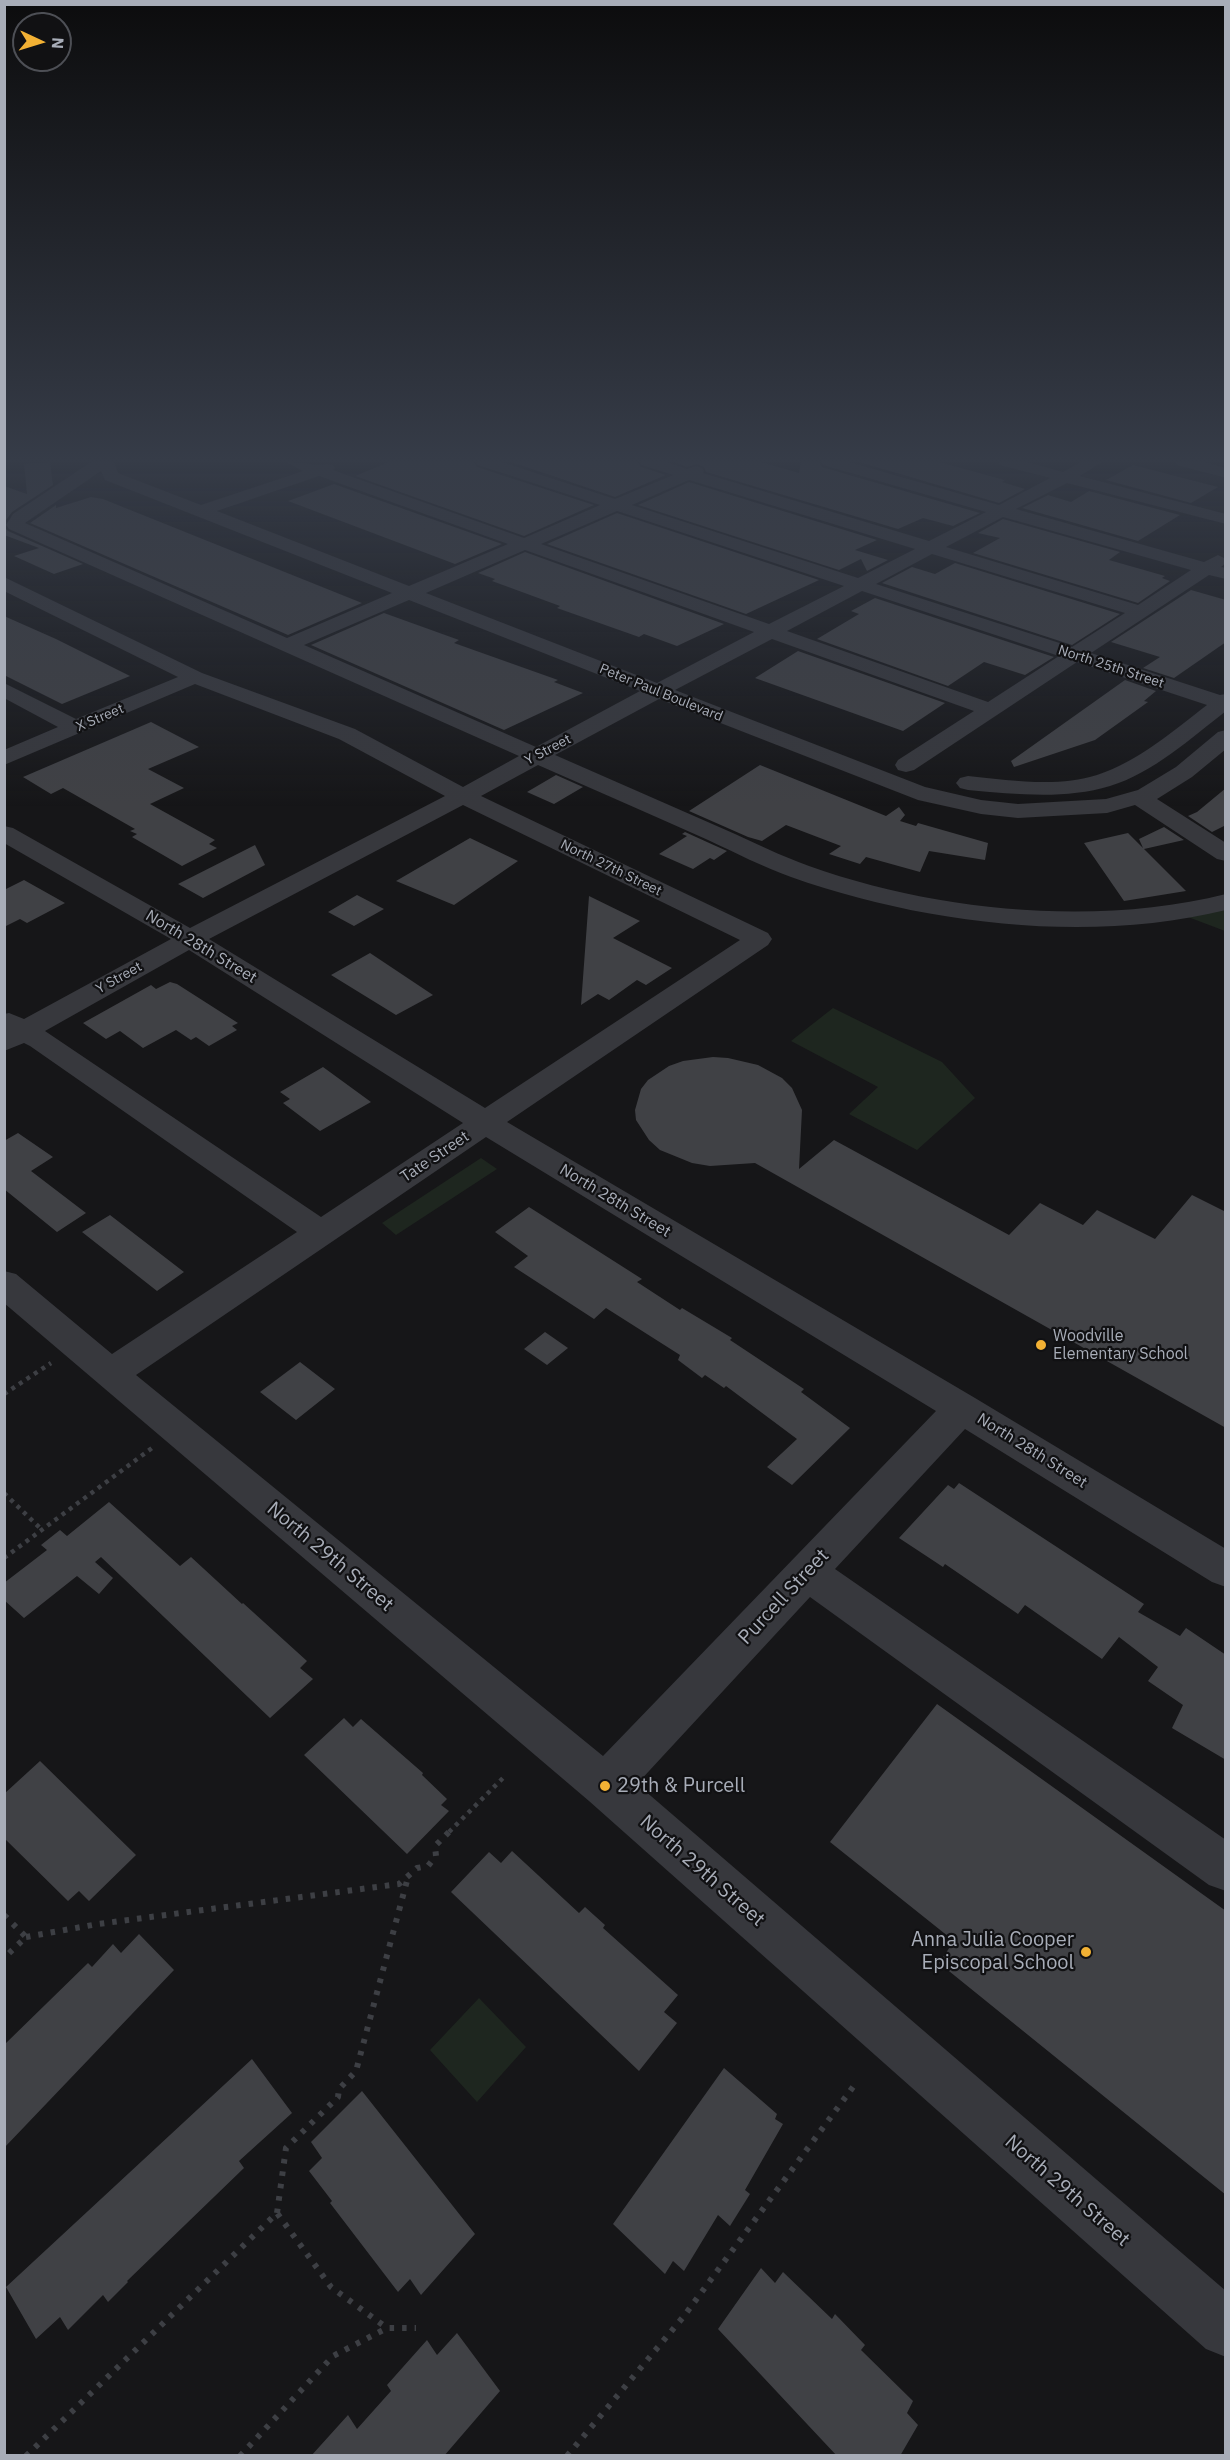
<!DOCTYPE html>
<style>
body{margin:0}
#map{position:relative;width:1230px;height:2460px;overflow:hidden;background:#161618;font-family:"IBM Plex Sans",sans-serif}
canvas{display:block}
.frame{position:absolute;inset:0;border:6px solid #a8adb8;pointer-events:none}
.north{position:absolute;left:12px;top:12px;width:60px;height:60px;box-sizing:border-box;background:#111113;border:2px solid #4d4f55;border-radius:50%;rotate:94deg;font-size:16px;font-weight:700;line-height:24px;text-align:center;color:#a8adb8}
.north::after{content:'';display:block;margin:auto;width:21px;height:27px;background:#f2b134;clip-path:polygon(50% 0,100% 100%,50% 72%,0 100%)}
</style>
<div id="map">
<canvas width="1230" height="2460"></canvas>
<div class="frame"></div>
<div class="north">N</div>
</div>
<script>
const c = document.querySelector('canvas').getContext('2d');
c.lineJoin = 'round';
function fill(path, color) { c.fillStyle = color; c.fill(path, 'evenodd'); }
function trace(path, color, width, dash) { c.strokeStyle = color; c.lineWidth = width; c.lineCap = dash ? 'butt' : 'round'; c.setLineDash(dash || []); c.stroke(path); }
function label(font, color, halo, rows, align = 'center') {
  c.font = font + ' "IBM Plex Sans",sans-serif'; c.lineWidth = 4.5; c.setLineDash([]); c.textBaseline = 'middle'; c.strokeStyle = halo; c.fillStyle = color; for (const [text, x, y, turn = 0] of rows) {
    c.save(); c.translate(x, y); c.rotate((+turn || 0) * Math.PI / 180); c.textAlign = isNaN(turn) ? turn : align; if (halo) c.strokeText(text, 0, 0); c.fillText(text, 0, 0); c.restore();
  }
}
const green = new Path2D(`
 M 1225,908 L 1225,931 L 1188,917 Z
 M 833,1008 L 942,1062 L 975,1098 L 917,1150 L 849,1114 L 878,1087 L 791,1041 Z
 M 481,1158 L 497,1169 L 396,1235 L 382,1223 Z
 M 479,1998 L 526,2047 L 477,2102 L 430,2050 Z`);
const building = new Path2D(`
 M 50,462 L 53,485 L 12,512 L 4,523 L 4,486 L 27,494 L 24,464 Z
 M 389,462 L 474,462 L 477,467 L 594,505 L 524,536 L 355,476 Z
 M 511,462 L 638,462 L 641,467 L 666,475 L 615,497 Z
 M 675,462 L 761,462 L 799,473 L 801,462 L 819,462 L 822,467 L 980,513 L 953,526 L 923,518 L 898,529 L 706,472 L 704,467 L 697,464 L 687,467 Z
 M 859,462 L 939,462 L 1005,480 L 1002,482 L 1025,489 L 999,503 Z
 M 1133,465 L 1164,473 L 1218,487 L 1191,503 L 1106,480 Z
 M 689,482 L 877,540 L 855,550 L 888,560 L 867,571 L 861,559 L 839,570 L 638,505 Z
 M 334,484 L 502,544 L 455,564 L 288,501 Z
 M 1089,491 L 1180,515 L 1138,541 L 1022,508 L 1048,495 L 1071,502 Z
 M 91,497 L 103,499 L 362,603 L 288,635 L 30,523 L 56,505 L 56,508 Z
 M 617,513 L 819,580 L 746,614 L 547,544 Z
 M 1003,519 L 1120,552 L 1109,560 L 1165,576 L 1162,578 L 1170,581 L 1138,603 L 973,553 L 1000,538 L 978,533 Z
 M 4,527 L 8,531 L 83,564 L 54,574 L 14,556 L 39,548 L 4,535 Z
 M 525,552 L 724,624 L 677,646 L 644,634 L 639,637 L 557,608 L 560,606 L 492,581 L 495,579 L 478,573 Z
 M 955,563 L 1120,614 L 1072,645 L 882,583 L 912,567 L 935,574 Z
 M 1191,590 L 1226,600 L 1226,642 L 1174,678 L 1143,668 L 1160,657 L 1111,642 Z
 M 875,598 L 1054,657 L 1025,675 L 984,662 L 948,686 L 817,639 L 859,614 L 851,611 Z
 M 384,613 L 459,640 L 454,643 L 558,680 L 554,682 L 583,693 L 504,730 L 311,645 Z
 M 4,616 L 56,639 L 130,676 L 62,704 L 4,675 Z
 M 798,651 L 945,703 L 903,731 L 755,678 Z
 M 1125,680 L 1156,691 L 1144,701 L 1148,702 L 1095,740 L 1014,767 L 1011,761 Z
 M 151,722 L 199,747 L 148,769 L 184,788 L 150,804 L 215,840 L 209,844 L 217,848 L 182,866 L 132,837 L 137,834 L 130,831 L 135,829 L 63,788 L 51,794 L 23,777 Z
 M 760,765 L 886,816 L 899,807 L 905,815 L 900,821 L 916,826 L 918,823 L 988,843 L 985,860 L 929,851 L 920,872 L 866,857 L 860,864 L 829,854 L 841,846 L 786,825 L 762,841 L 748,837 L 689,811 Z
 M 556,775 L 583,787 L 554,804 L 527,792 Z
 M 1226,788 L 1226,825 L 1212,832 L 1188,816 L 1197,812 Z
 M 1164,827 L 1184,840 L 1144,849 L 1186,891 L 1124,901 L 1084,843 L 1128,833 L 1143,848 L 1139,839 Z
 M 685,832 L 707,842 L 727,851 L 714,860 L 710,858 L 693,869 L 659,854 L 687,836 L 682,834 Z
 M 470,838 L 518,861 L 454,905 L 396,881 Z
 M 255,845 L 265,865 L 203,898 L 178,884 Z
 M 24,880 L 65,903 L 27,923 L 20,919 L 4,927 L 4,890 Z
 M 357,895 L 384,909 L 354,926 L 328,912 Z
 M 589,896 L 640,921 L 613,938 L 672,968 L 646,985 L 637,980 L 609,1000 L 598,994 L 581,1005 Z
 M 370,953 L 433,995 L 396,1015 L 331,975 Z
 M 170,982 L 177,984 L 238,1023 L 232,1026 L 237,1030 L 209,1046 L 196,1037 L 191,1040 L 176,1030 L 143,1048 L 120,1031 L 106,1039 L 83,1023 L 151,985 L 156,989 Z
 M 713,1057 L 728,1058 L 758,1065 L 782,1078 L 792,1088 L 802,1110 L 799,1169 L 834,1140 L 1009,1235 L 1040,1203 L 1083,1225 L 1097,1210 L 1155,1239 L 1192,1195 L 1226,1212 L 1226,1428 L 755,1163 L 710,1166 L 692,1163 L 660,1150 L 649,1140 L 636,1120 L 635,1110 L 641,1089 L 648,1080 L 669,1066 L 683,1061 Z
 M 323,1067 L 371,1102 L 320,1131 L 283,1103 L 290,1099 L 280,1092 Z
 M 18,1133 L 53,1157 L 31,1171 L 86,1213 L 57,1232 L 4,1189 L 4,1141 Z
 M 529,1207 L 642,1279 L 637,1282 L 680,1310 L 682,1308 L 732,1338 L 730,1340 L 804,1389 L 801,1392 L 850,1428 L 792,1485 L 767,1467 L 797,1439 L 726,1386 L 724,1388 L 705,1375 L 702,1378 L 678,1360 L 680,1355 L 606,1308 L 594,1319 L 514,1267 L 528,1256 L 495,1232 Z
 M 110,1215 L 184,1272 L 157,1291 L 82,1232 Z
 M 545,1332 L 568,1348 L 547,1365 L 524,1349 Z
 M 300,1362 L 335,1389 L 296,1420 L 260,1392 Z
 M 959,1483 L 1144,1604 L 1138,1612 L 1180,1636 L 1186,1628 L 1226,1655 L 1226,1760 L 1172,1728 L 1183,1705 L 1148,1681 L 1158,1667 L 1119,1637 L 1102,1659 L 1025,1605 L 1018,1614 L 945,1564 L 943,1567 L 899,1538 L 948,1485 L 954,1489 Z
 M 109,1502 L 180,1566 L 191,1557 L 242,1604 L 243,1603 L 307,1661 L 300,1668 L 313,1679 L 270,1718 L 101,1557 L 95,1562 L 113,1578 L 99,1594 L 77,1576 L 24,1618 L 4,1600 L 4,1583 L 47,1550 L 41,1545 L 60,1530 L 67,1536 Z
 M 937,1704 L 1226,1911 L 1226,2195 L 939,1963 L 954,1941 L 830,1842 Z
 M 344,1718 L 353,1727 L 361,1719 L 423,1773 L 422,1775 L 447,1799 L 441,1805 L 449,1811 L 407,1854 L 304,1755 Z
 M 40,1761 L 136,1855 L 89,1901 L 79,1891 L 68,1901 L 4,1838 L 4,1794 Z
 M 512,1851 L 579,1913 L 585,1907 L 605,1925 L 603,1928 L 678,1995 L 664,2012 L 677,2023 L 639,2071 L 451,1892 L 489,1852 L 501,1863 Z
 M 139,1934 L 174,1970 L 4,2148 L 4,2045 L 88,1963 L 92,1967 L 113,1944 L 121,1953 Z
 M 252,2059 L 292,2113 L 239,2161 L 244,2168 L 127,2281 L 128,2282 L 108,2302 L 103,2295 L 68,2330 L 60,2317 L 36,2339 L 6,2287 Z
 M 724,2068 L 777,2114 L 775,2119 L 783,2124 L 745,2190 L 750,2194 L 730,2226 L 718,2215 L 684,2271 L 673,2261 L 665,2274 L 613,2224 Z
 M 362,2091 L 475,2234 L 421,2295 L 410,2279 L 398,2292 L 330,2203 L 332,2201 L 309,2171 L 322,2158 L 311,2142 Z
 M 761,2268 L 775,2283 L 783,2272 L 832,2319 L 835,2314 L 865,2345 L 861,2350 L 913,2401 L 907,2413 L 918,2425 L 900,2456 L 837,2456 L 718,2329 Z
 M 457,2333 L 500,2391 L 444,2456 L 311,2456 L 348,2415 L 357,2429 L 391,2391 L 387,2385 L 427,2340 L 437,2355 Z`);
const pathFar1 = new Path2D(`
 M 4,1394 L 51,1363
 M 4,1493 L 42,1530
 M 4,1558 L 152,1448
 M 449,1832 L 503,1778`);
const path = new Path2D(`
 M 4,1915 L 26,1937 L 4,1958
 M 26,1937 L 98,1924 L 399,1884 L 417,1868 L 428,1866 L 436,1856 L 435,1846 L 451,1830
 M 277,2213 L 286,2148 L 338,2097 L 339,2089 L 356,2071 L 408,1877
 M 26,2456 L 277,2213 L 331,2287 L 387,2328
 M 240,2456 L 333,2356 L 387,2328 L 416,2328
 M 567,2456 L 684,2316 L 853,2087`);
const minor = new Path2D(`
 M 91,462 L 114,462 L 118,473 L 201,505 L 303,471 L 286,462 C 297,462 307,464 318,465 C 323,465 327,463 333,465 L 335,468 L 333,470 L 524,538 L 600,505 L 478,465 L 476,462 L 502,462 L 615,499 L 673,475 L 642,465 L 640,462 L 667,462 L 687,469 L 696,466 L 702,468 L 704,471 L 703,473 L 929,541 L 986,512 L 823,465 L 821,462 L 849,462 L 999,505 L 1050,478 L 1000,465 L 998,462 L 1027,462 L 1063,472 L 1081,462 L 1102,462 L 1080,476 L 1226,514 L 1226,524 L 1067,483 L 1016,509 L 1204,562 L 1218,555 L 1226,559 L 1226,563 L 1221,567 L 1226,568 L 1226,579 L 1209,575 L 1091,653 L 1220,695 L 1226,694 L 1226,711 C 1191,738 1153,773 1110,786 C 1064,800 1015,794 968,790 L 960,788 L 956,783 L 960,778 L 968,776 C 1009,780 1057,788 1097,775 C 1138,762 1174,730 1207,705 L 1077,662 L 914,770 L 906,772 L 898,770 L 895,765 L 898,760 L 974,711 L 772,639 L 675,690 L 925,787 L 981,800 L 1018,804 L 1106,799 L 1138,790 L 1176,767 L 1218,732 L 1226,730 L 1226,749 L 1192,777 L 1157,799 L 1226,843 L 1226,861 L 1217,859 L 1135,805 L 1107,813 L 1018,818 L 981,814 L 918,800 L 659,699 L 555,755 C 612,780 669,805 726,830 C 753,842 781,856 809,866 C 935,911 1095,927 1226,894 L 1226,910 C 1088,944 924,924 791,877 C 763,867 736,853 708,840 C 652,815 595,790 538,765 L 481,796 L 768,933 L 772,939 L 768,945 L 507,1122 L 975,1398 L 1226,1549 L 1226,1587 L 1212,1582 L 965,1429 L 835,1569 L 1226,1840 L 1226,1891 L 1209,1885 L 810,1597 L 637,1784 L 1226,2291 L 1226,2357 L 1206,2349 L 589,1801 L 4,1303 L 4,1271 L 16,1274 L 112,1354 L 297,1232 L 30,1046 L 24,1043 L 4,1051 L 4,1014 L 9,1013 L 24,1019 L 171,939 L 4,843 L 4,826 L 13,828 L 190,928 L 445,796 L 339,739 L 195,684 L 4,765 L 4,750 L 58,727 L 4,698 L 4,683 L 76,719 L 178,677 L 4,591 L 4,577 L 202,673 L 355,729 L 463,787 L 519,756 L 9,529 L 6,525 L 13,514 ZM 101,471 L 105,480 L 392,593 L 287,638 L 25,523 ZM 319,476 L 508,544 L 409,586 L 217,511 ZM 689,480 L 915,549 L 858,578 L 632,505 ZM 617,511 L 844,586 L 769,624 L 541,544 ZM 1003,517 L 1191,570 L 1138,605 L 946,547 ZM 525,550 L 754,632 L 657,683 L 426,593 ZM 932,554 L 1125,613 L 1072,647 L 876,584 ZM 862,591 L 1059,656 L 988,702 L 787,631 ZM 409,600 L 640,691 L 536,747 L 304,645 ZM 463,805 L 740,940 L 485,1108 L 209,939 ZM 189,950 L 463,1123 L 321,1217 L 45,1031 ZM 486,1137 L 936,1411 L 603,1756 L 136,1375 Z
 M 1175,462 L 1204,462 L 1226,468 L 1226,478 L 1177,465 Z`);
const markers = [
 [1041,1345,6,"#f2b134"],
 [605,1786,6,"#f2b134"],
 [1086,1952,6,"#f2b134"]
];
const farStreetnames = [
 ["North 25th Street",1111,667,18],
 ["Peter Paul Boulevard",661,693,22],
 ["X Street",100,718,-23],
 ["Y Street",548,750,-28],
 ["North 27th Street",611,868,26],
 ["Y Street",119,978,-29]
];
const streetNames = [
 ["North 28th Street",201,947,31],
 ["Tate Street",435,1157,-34],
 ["North 28th Street",615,1201,31],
 ["North 28th Street",1032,1451,32]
];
const poiNames = [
 ["Woodville",1053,1336],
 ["Elementary School",1053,1354]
];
const nearStreetnames = [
 ["North 29th Street",330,1557,40],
 ["Purcell Street",784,1597,-47],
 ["North 29th Street",702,1871,41],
 ["North 29th Street",1067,2191,41]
];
const nearPoinames = [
 ["29th & Purcell",617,1786],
 ["Anna Julia Cooper",1074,1940,"right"],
 ["Episcopal School",1074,1963,"right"]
];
fill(green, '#1e261f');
fill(building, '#404145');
trace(pathFar1, '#3d3f44', 4.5, [4, 5]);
trace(path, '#3d3f44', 6, [4.5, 8]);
fill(minor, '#37383d');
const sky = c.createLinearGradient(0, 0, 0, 807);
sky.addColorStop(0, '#0c0c0d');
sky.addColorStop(0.57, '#363c48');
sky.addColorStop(1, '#363c4800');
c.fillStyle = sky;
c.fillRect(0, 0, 1230, 807);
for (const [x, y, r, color] of markers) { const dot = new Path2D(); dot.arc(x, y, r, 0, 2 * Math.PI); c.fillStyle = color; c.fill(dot); trace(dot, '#111113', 2); }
label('14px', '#a8adb8', '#111113', farStreetnames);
label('16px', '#a8adb8', '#111113', streetNames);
label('16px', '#a8adb8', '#111113', poiNames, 'left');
label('20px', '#a8adb8', '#111113', nearStreetnames);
label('20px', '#a8adb8', '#111113', nearPoinames, 'left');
</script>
